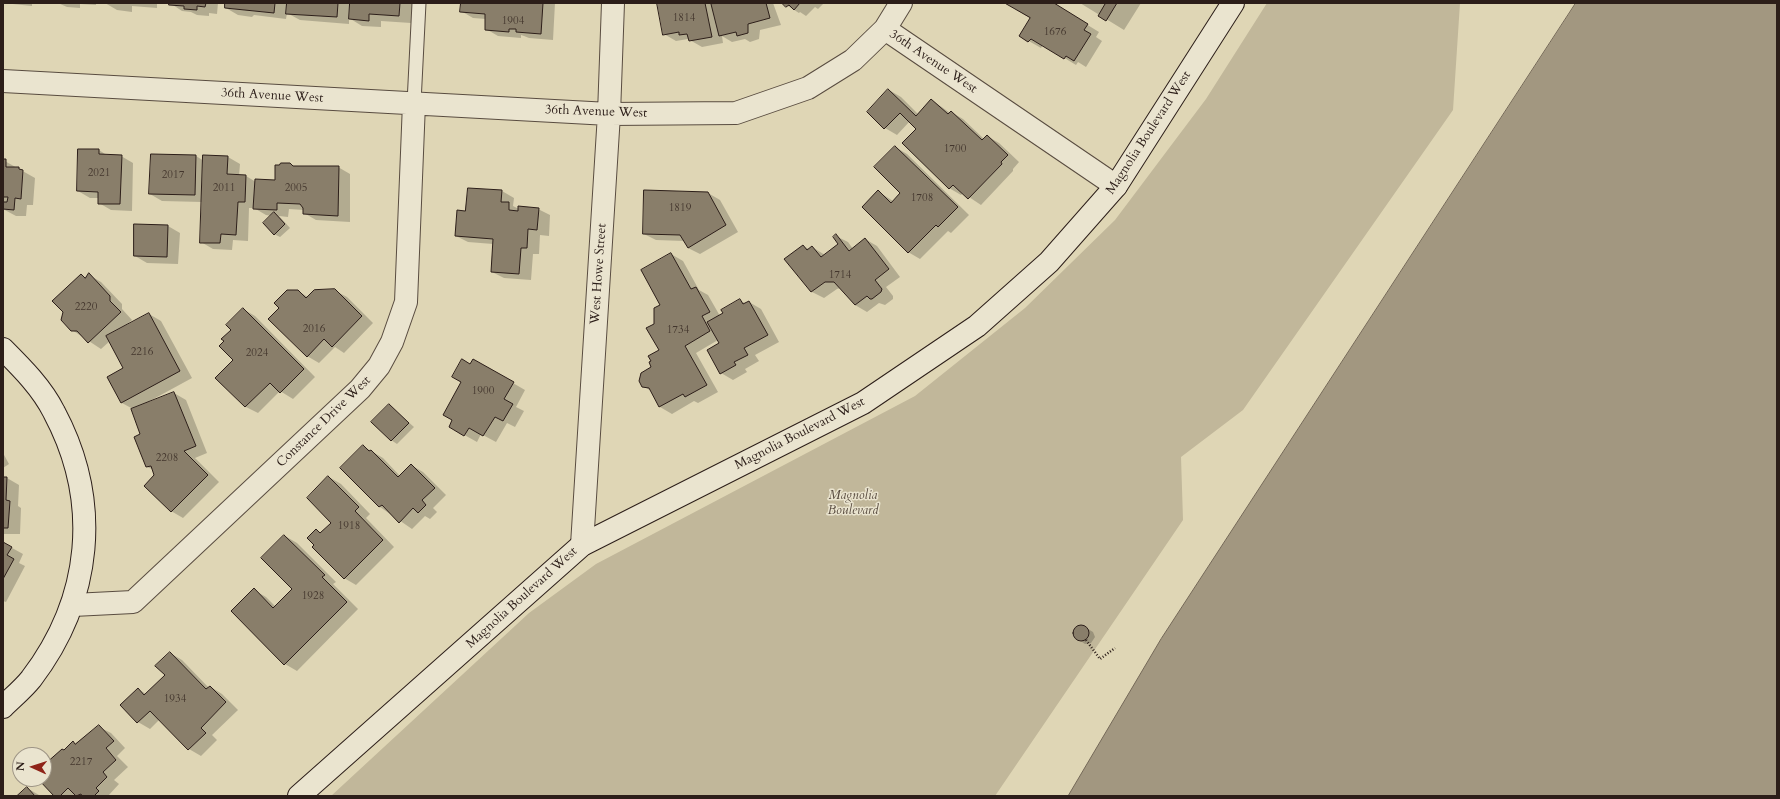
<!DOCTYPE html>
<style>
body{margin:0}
#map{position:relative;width:1780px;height:799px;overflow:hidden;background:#dfd6b5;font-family:Cardo,serif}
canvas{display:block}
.frame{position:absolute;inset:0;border:4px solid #2c1e19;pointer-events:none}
.north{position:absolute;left:12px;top:747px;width:40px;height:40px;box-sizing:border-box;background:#eae4cf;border:1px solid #9e9586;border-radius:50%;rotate:273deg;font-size:11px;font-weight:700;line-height:16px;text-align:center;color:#2c1e19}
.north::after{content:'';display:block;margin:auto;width:14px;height:18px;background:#8f2418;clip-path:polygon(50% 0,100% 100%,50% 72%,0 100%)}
</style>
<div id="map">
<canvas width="1780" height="799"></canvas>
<div class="frame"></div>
<div class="north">N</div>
</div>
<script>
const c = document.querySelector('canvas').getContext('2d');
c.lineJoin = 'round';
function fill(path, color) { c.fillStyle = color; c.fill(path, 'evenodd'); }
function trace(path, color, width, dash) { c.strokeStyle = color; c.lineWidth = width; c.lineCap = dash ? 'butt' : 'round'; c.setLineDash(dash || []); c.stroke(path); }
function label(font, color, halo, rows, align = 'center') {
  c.font = font + ' Cardo,serif'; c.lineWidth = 3; c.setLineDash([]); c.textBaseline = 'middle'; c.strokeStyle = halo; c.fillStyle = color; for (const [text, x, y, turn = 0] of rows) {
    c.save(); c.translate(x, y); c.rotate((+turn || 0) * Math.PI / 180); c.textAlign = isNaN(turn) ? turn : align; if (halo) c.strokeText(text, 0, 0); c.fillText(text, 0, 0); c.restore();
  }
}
const green = new Path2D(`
 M 1267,3 L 1460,3 L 1453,110 L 1243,410 L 1181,457 L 1183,520 L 995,796 L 331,796 L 529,613 L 596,564 L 915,396 L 1025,308 L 1115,220 L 1206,99 Z`);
const water = new Path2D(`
 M 1576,3 L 1777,3 L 1777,796 L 1068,796 L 1161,639 Z`);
const shadow = new Path2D(`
 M 3,3 L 32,3 L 32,6 Z
 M 58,3 L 96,3 L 96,5 L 80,4 L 80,8 L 67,7 Z
 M 105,3 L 157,3 L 157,8 L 132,6 L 132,12 L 117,10 Z
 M 170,3 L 218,3 L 217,14 L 209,13 L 209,16 L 197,15 L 191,12 L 182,11 Z
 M 226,3 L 413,3 L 411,23 L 381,21 L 381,27 L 362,26 L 349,18 L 349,24 L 300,20 L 287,13 L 286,19 L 254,15 L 252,17 L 238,15 L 226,8 Z
 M 462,3 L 555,3 L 553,40 L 529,38 L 524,36 L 521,35 L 521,38 L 498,36 L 486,29 L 486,19 L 473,18 L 461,11 Z
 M 658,3 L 773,3 L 781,25 L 760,30 L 759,39 L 750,42 L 745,39 L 732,42 L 722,36 L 723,43 L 702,47 L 688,39 L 676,41 L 664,34 Z
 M 783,3 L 824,3 L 818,9 L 815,7 L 806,16 L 800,12 L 799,13 Z
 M 1007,3 L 1056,3 L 1055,5 L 1099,32 L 1096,37 L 1102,41 L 1086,67 L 1078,62 L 1076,65 L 1043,45 L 1041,48 L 1020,36 L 1031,18 Z
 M 1080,3 L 1141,3 L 1124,30 Z
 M 889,90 L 901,97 L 918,114 L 932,100 L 950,113 L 951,112 L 963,119 L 984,139 L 987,136 L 999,143 L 1019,162 L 1013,169 L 1013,171 L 981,205 L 963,193 L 961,195 L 949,188 L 918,129 L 910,121 L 897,135 L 885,128 L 868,112 Z
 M 895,147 L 907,154 L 969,215 L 951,233 L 948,231 L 920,259 L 908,252 L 879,192 L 893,201 L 902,193 Z
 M 79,150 L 99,150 L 108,156 L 121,156 L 133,163 L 132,211 L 111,210 L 99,203 L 99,198 L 90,198 L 78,191 Z
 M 196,156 L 204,161 L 228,157 L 240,164 L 239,176 L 246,176 L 256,182 L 275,181 L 295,167 L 338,167 L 350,174 L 350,222 L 316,220 L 304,213 L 304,210 L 289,209 L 288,217 L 279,216 L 290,228 L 280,237 L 274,234 L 272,216 L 266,215 L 254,208 L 249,208 L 248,241 L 233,240 L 232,250 L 213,249 L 201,242 L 202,202 L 162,201 L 150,194 Z
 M 3,160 L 35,178 L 33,205 L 27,205 L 26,216 L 16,216 L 3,209 Z
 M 502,191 L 514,198 L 513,206 L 519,209 L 538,209 L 550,215 L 549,236 L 540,235 L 539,254 L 533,254 L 531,280 L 504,278 L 492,272 L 493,244 L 468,242 L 456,236 L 466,212 Z
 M 708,193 L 720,200 L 738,232 L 700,254 L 688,248 L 684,241 L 656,240 L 644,234 Z
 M 168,226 L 180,233 L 178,264 L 147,263 L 135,256 Z
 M 836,236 L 848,242 L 853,249 L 865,239 L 877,246 L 900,277 L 886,287 L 893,296 L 893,299 L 885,305 L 879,303 L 867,312 L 855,305 L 841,288 L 837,289 L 824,298 L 812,292 L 786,259 L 803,246 L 809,249 L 812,247 L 825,255 L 840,244 Z
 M 671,254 L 683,261 L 699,290 L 708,295 L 720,316 L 740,300 L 746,304 L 749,302 L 761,309 L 779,342 L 755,355 L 759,361 L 745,369 L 747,372 L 733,380 L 721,373 L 720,344 L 718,340 L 696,353 L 718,392 L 698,403 L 694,401 L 672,414 L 660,407 L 651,391 L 643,386 L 660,351 L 655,324 L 661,305 Z
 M 81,275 L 86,278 L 89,275 L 101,282 L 122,304 L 122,309 L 132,320 L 125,326 L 149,314 L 161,321 L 192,378 L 148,402 L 149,403 L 174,393 L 186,400 L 207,453 L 195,458 L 219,482 L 183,518 L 171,511 L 154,470 L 147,467 L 142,435 L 133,409 L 122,403 L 125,368 L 110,341 L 101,349 L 72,330 Z
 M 334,290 L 347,297 L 373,323 L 344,353 L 335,347 L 319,363 L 307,356 L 298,291 L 308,297 Z
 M 243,309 L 255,316 L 315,377 L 293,399 L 280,391 L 258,413 L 246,407 L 217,378 L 234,360 L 225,341 Z
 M 473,360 L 525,390 L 516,407 L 524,411 L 515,427 L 507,423 L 496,442 L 481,434 L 477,442 L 450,427 Z
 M 389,405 L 414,427 L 397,444 L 391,440 Z
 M 363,446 L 383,458 L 400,476 L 411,465 L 423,472 L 446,495 L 433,508 L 437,512 L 430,519 L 425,516 L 412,529 L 380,507 L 341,468 Z
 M 3,453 L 9,464 L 3,468 Z
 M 329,477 L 341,484 L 370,514 L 366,518 L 394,547 L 356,585 L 344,578 L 315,545 L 316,530 L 322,533 L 332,523 Z
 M 3,478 L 7,478 L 19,485 L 18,506 L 21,508 L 20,534 L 3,534 Z
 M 285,536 L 297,543 L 336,582 L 333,584 L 358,609 L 297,671 L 285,664 L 232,611 L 254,590 L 266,597 L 276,607 L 294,589 Z
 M 3,543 L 23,554 L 19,563 L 25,566 L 6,602 L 3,601 Z
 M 1078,626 L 1083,626 L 1093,632 L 1095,637 L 1091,643 L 1085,644 L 1075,637 L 1073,633 Z
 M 170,653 L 182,660 L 209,688 L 211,687 L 222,694 L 238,710 L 212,735 L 217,740 L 201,756 L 189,749 L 160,719 L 150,729 L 138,722 L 138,689 L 146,694 L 166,675 Z
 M 99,727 L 111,733 L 125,748 L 117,756 L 128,767 L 114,780 L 119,784 L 108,796 L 55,796 L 39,779 L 44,779 L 44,772 L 73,743 L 77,744 Z
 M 27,788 L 39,795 L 40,796 L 19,796 Z`);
const building = new Path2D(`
 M 169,3 L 206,3 L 205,7 L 197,6 L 197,10 L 184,9 L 184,6 L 169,5 Z
 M 225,3 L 275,3 L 274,13 L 225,8 Z
 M 287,3 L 338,3 L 337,17 L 286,14 Z
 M 350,3 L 400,3 L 399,16 L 369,14 L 369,21 L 349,19 Z
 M 461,3 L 543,3 L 541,34 L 516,32 L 516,29 L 509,29 L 509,32 L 485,30 L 485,14 L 460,12 Z
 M 657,3 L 705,3 L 712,37 L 689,41 L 687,34 L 679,35 L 679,32 L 663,35 Z
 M 766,3 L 770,18 L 748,24 L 748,33 L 737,36 L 736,32 L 719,36 L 711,4 Z
 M 782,3 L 800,3 L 794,10 L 789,5 L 786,7 Z
 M 1005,3 L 1054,3 L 1088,24 L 1084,30 L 1091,34 L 1074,61 L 1066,56 L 1064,59 L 1031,39 L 1028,42 L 1019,36 L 1030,18 Z
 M 1104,3 L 1117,3 L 1106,21 L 1098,16 L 1105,4 Z
 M 888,89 L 916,116 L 931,99 L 948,114 L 951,111 L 982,140 L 987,135 L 1008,155 L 1001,162 L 1002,164 L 968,199 L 953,185 L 949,189 L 902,143 L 916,129 L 900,113 L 884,129 L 867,112 Z
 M 895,146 L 958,207 L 938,227 L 936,225 L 908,253 L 862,207 L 878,190 L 891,203 L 900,193 L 874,167 Z
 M 78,149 L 99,149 L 99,154 L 122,155 L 120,204 L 98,204 L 98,192 L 77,191 Z
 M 151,154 L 196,155 L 195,195 L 149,194 Z
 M 203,155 L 228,156 L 227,174 L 246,175 L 245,202 L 238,202 L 236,235 L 221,234 L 220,243 L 200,243 Z
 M 3,159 L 6,159 L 6,167 L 19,167 L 19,169 L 23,170 L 21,199 L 15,198 L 14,210 L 3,209 L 3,202 L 7,202 L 8,197 L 3,197 Z
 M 281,163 L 290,163 L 293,166 L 339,166 L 338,216 L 303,214 L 303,208 L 300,204 L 277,203 L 277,210 L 253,209 L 255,179 L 275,180 L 275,165 L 279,165 Z
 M 468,188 L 502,190 L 501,202 L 509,202 L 509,210 L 518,211 L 518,206 L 539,208 L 537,230 L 528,229 L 527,248 L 521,248 L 519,274 L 491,272 L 493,239 L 455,236 L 457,210 L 465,211 Z
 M 644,190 L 708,192 L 726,225 L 688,248 L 680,235 L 643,234 Z
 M 274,212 L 285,224 L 274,235 L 263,223 Z
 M 134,224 L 168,225 L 167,257 L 134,256 Z
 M 836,234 L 849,251 L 865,238 L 889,269 L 875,280 L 882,289 L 881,292 L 872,299 L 870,299 L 867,296 L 855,305 L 834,282 L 825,282 L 811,292 L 784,259 L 803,245 L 807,250 L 812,246 L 821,257 L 838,244 L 833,237 Z
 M 671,253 L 691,289 L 696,287 L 710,312 L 702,316 L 710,331 L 685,346 L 707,385 L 685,397 L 683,394 L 659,407 L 649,388 L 642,387 L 639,381 L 641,373 L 651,367 L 649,362 L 651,361 L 648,356 L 659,350 L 646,328 L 654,324 L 654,308 L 660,305 L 641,270 Z
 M 89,273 L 110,296 L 110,301 L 121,312 L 88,343 L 77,331 L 71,331 L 61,320 L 63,312 L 52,301 L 81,274 L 85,278 Z
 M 335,289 L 362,316 L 332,347 L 324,339 L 307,357 L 268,319 L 279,308 L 274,303 L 287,290 L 298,290 L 306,298 L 314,290 Z
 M 740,299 L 743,304 L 749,301 L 768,335 L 744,348 L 748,355 L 734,362 L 736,365 L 720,374 L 707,350 L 719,343 L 707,322 L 723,313 L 721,310 Z
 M 243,308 L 304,369 L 280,393 L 270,383 L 245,407 L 215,378 L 233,360 L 219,346 L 224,341 L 221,339 L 231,330 L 226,325 Z
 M 149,313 L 180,371 L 121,403 L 107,377 L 123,368 L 106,336 Z
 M 462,359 L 470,364 L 473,359 L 514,382 L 504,399 L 513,404 L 503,421 L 495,417 L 483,436 L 469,428 L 464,436 L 449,427 L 452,420 L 443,415 L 461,382 L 452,377 Z
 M 174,392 L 196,446 L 184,451 L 208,475 L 171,512 L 144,486 L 154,475 L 151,466 L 146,467 L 134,437 L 140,434 L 131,409 Z
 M 389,404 L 409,423 L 391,441 L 371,422 Z
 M 363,445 L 369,451 L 371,450 L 398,477 L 411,464 L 435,488 L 422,500 L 426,505 L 418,513 L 413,508 L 399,523 L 382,505 L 379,507 L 340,468 Z
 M 328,476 L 359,507 L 355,511 L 383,540 L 344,579 L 312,547 L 314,545 L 307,538 L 316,529 L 320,533 L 331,523 L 307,498 Z
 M 3,477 L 7,477 L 6,500 L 10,501 L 8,528 L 3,528 Z
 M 284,535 L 325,575 L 322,577 L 347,602 L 284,665 L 231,611 L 254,588 L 273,608 L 292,589 L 261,558 Z
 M 3,542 L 12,547 L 7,555 L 14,559 L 3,579 Z
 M1073 633a8 8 0 1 1 16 0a8 8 0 1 1-16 0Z
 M 170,652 L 206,689 L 210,686 L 226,702 L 201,728 L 206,733 L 188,750 L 150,711 L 137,723 L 120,705 L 138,688 L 144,695 L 165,675 L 155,666 Z
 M 99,725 L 114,741 L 106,748 L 116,760 L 103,772 L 107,777 L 96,788 L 99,791 L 94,796 L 82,796 L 81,794 L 76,796 L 68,788 L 60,796 L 54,796 L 38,779 L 44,779 L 44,771 L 48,767 L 45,764 L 62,749 L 64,750 L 73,741 L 75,744 Z
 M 27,787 L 35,796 L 17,796 Z`);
const path = new Path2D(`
 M 1086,640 L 1100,659 L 1115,648`);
const lane = new Path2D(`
 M 414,103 L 419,3`);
const street = new Path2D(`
 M 885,29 L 1116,186
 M 3,81 L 609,114 L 736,113 L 808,88 L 853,60 L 885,29 L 901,3
 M 582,545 L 609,114 L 613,3
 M 73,605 L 133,602 L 360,389 L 379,366 L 392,342 L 406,302 L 414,103`);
const secondary = new Path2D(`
 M 3,349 C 22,368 42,388 54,412 C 102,502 92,599 31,679 C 23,689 12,698 3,707
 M 299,796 L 582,545 L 863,403 L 977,326 L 1049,262 L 1116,186 L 1233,3`);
const numberNames = [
 ["1814",684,18],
 ["1904",513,21],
 ["1676",1055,32],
 ["1700",955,149],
 ["2021",99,173],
 ["2017",173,175],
 ["2011",224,188],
 ["2005",296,188],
 ["1708",922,198],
 ["1819",680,208],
 ["1714",840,275],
 ["2220",86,307],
 ["2016",314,329],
 ["1734",678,330],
 ["2216",142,352],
 ["2024",257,353],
 ["1900",483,391],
 ["2208",167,458],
 ["1918",349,526],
 ["1928",313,596],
 ["1934",175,699],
 ["2217",81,762]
];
const streetNames = [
 ["36th Avenue West",933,62,34],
 ["36th Avenue West",272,96,3],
 ["36th Avenue West",596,112,2],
 ["Magnolia Boulevard West",1149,133,-57],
 ["West Howe Street",599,274,-86],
 ["Constance Drive West",324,422,-44],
 ["Magnolia Boulevard West",800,434,-27],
 ["Magnolia Boulevard West",522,598,-42]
];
const parkNames = [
 ["Magnolia",853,496],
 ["Boulevard",853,511]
];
fill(green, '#c1b79a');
fill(water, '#a29780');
trace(water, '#736757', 1);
fill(shadow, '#0003');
fill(building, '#897e6a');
trace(building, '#2c1e19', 1);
trace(lane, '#594c40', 15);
trace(street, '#594c40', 24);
trace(secondary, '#2c1e19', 24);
trace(path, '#2c1e19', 2.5, [1, 2]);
trace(lane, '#eae4cf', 13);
trace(street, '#eae4cf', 22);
trace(secondary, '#eae4cf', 22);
label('11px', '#43362d', null, numberNames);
label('13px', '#2c1e19', '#eae4cf', streetNames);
label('italic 13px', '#594c40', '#eae4cf', parkNames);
</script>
